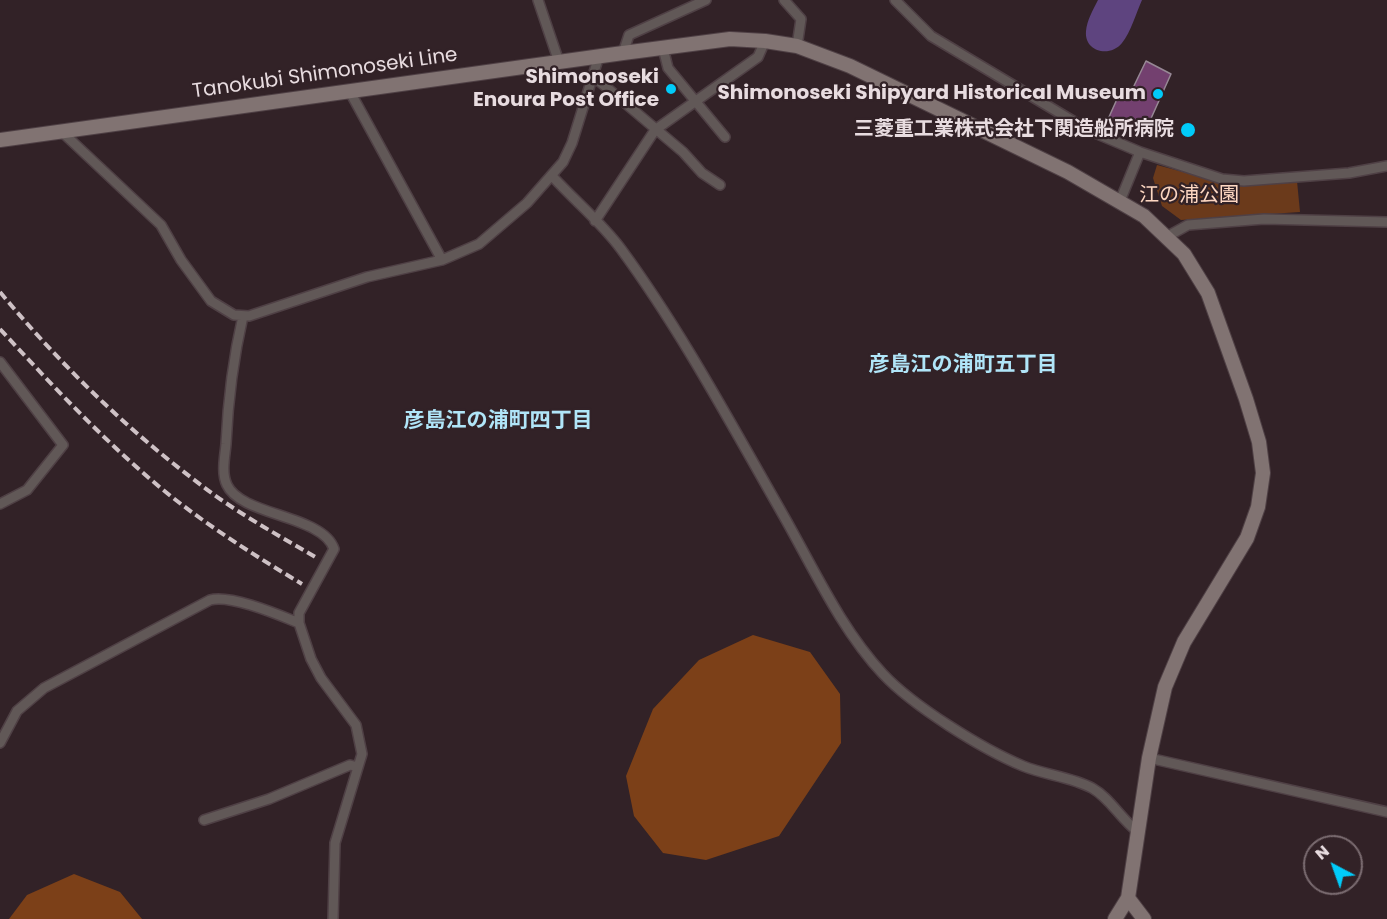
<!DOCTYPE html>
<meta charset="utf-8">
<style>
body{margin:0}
#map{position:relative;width:1387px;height:919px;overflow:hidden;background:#322227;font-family:Poppins,sans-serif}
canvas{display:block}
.north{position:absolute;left:1303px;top:835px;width:60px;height:60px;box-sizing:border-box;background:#322227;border:2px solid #7b6c71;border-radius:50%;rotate:319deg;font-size:16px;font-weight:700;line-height:24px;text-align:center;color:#e8dce0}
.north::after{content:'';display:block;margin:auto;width:21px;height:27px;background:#01cbf9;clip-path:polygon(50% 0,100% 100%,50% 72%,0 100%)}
</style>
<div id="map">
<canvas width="1387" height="919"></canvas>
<div class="north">N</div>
</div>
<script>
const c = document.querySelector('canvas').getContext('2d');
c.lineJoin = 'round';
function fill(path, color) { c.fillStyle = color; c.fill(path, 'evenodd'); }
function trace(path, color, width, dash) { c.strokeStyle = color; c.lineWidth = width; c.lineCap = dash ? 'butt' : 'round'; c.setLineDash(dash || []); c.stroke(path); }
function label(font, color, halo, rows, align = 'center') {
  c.font = font + ' Poppins,"Noto Sans JP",sans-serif'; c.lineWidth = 4.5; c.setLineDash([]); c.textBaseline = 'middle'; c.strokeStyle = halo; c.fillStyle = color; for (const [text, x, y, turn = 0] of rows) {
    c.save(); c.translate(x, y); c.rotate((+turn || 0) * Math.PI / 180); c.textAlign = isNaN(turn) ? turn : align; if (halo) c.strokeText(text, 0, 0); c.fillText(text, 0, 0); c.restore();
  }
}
const green = new Path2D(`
 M 1157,165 L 1232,185 L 1297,181 L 1300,212 L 1181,220 L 1162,206 L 1153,178 Z`);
const forest = new Path2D(`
 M 753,635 L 810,652 L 840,694 L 841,743 L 779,836 L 706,860 L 663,853 L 634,816 L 626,776 L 653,709 L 699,660 Z
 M 74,874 L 120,892 L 142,919 L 9,919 L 27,895 Z`);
const water = new Path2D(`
 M 1098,0 L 1142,0 C 1136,13 1131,32 1122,43 C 1110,58 1084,52 1086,31 C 1087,20 1093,10 1098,0 Z`);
const building = new Path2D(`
 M 1146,61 L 1171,74 L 1144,134 L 1109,117 L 1122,88 L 1131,92 Z`);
const street = new Path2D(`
 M 538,0 L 559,62
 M 784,0 L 801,19 L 797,46
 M 895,0 L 931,36 L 1088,130 L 1140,152 L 1222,179 L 1244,181 L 1349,173 L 1387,166
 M 663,48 L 668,68 L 725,137
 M 623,53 L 629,35 L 706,0
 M 593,76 L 683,152 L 702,173 L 720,185
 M 349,90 L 442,260
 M 61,131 L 161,225 L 181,260 L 211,301 L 234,315 L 249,316 L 367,277 L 442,260 L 479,244 L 527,203 L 563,162 L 572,143 L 599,56
 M 553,177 C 575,201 602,223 621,249 C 682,332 731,424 782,513 C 813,567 840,628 883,674 C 913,706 982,749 1023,766 C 1045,775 1072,777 1092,788 C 1110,798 1120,818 1137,831
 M 1120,201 L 1140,152
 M 595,221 L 655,130 L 758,57 L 765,41
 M 1168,236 L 1188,225 L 1264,219 L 1387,222
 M 243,316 C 233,359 228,400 226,444 C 225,456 221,473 227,485 C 241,516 323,515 334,549 L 299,613 L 299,623 L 311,659 L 321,678 L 356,725 L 362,754 L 335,843 L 333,919
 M 0,362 L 63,445 L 27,490 L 0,504
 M 0,743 L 17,711 L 44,688 L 210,600 C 230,594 279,615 299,623
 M 1149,758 L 1387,812
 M 204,820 L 269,799 L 350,765 L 358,767`);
const secondary = new Path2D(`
 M 0,140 L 623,53 L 730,39 L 765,41 L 797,46 L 850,66 L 1068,172 L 1144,216 L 1184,254 L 1208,293 L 1246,399 L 1259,442 L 1263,473 L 1258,507 L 1247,538 L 1184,642 L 1165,687 L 1149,758 L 1128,898 L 1115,919
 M 1128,898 L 1144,919`);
const rail = new Path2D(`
 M 0,292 C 60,364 126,429 201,485 C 237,513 278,535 317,558
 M 0,329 C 52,385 103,440 162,489 C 206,525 254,555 302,584`);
const markers = [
 [671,89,6,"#01cbf9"],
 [1158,94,6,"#01cbf9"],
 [1188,130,8,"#01cbf9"]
];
const streetNames = [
 ["Tanokubi Shimonoseki Line",325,74,-8]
];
const poiNames = [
 ["Shimonoseki",659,78],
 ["Enoura Post Office",659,101],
 ["Shimonoseki Shipyard Historical Museum",1146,94],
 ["三菱重工業株式会社下関造船所病院",1174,130]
];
const parkNames = [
 ["江の浦公園",1189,196]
];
const neighbourhoodNames = [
 ["彦島江の浦町五丁目",963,366],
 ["彦島江の浦町四丁目",498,422]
];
fill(green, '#6b3a1b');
fill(forest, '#7c4018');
fill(water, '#5e447f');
fill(building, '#73406f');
trace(building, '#978895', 1.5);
trace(street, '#4f4045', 12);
trace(secondary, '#4f4045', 16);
trace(street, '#615857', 9);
trace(secondary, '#817372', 14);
trace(rail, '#cec1c5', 4, [9, 4.5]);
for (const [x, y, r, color] of markers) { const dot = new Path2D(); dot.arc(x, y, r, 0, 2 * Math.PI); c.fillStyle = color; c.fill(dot); trace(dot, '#322227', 2); }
label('20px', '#e8dce0', '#322227', streetNames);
label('bold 20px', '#e8dce0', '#322227', poiNames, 'right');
label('20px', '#fdd7c2', '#322227', parkNames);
label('bold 21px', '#b0e5f8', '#322227', neighbourhoodNames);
</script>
